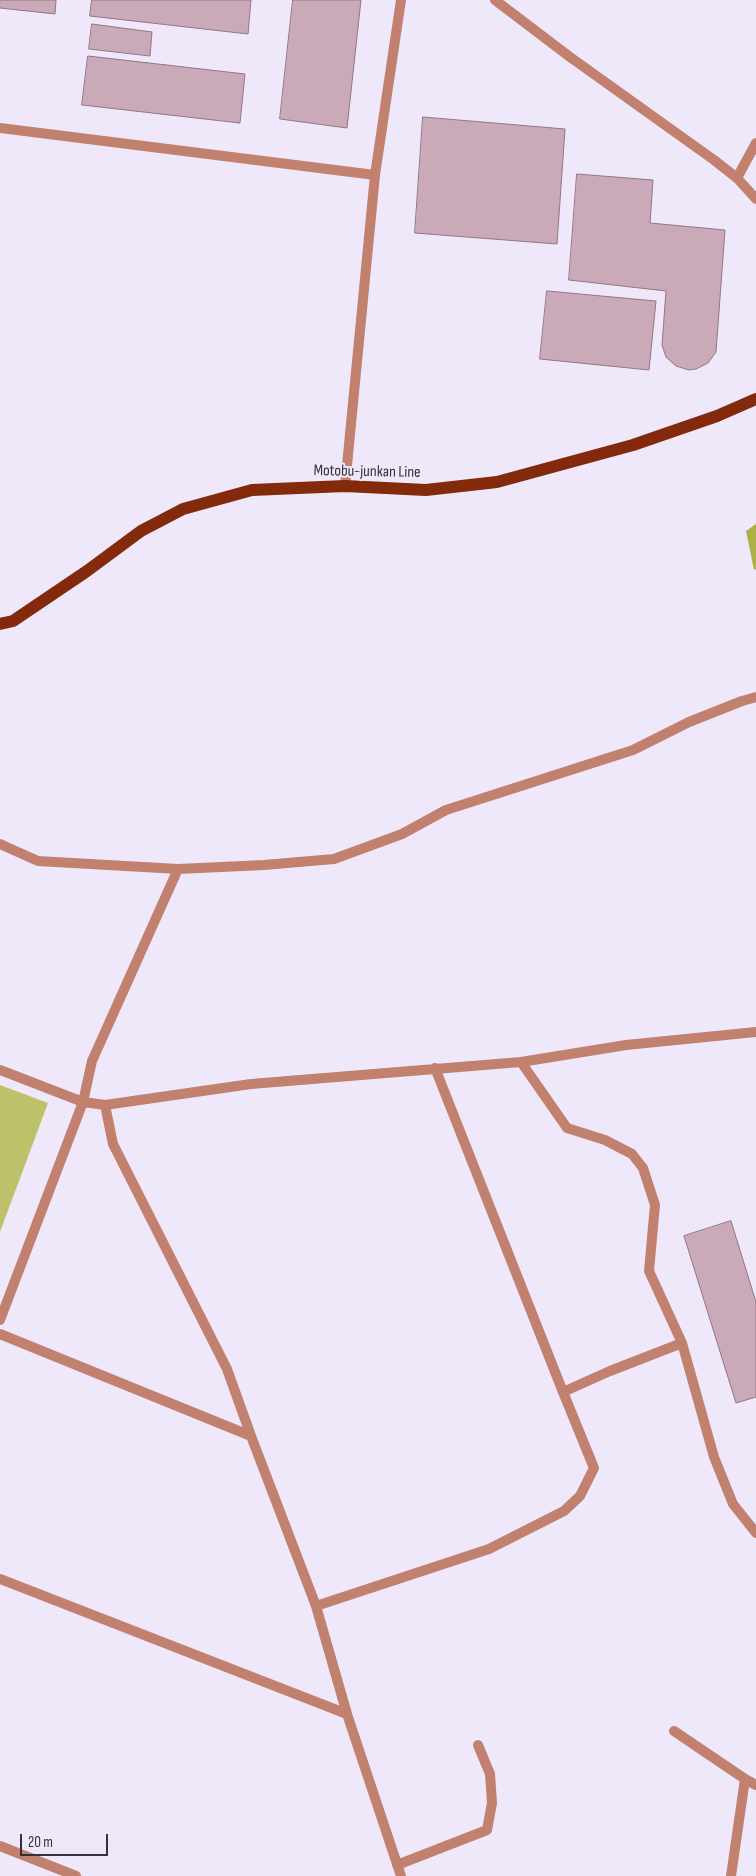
<!DOCTYPE html>
<style>
body{margin:0}
#map{position:relative;width:756px;height:1876px;overflow:hidden;background:#efe8fb;font-family:"Sofia Sans Condensed",sans-serif}
canvas{display:block}
.scale{position:absolute;left:20px;top:1834px;width:88px;height:22px;box-sizing:border-box;border:2px solid #34303c;border-top:0;padding-left:6px;font-size:15px;line-height:18px;white-space:nowrap;color:#34303c;-webkit-text-stroke:4px #efe8fb;paint-order:stroke}
</style>
<div id="map">
<canvas width="756" height="1876"></canvas>
<div class="scale">20 m</div>
</div>
<script>
const c = document.querySelector('canvas').getContext('2d');
c.lineJoin = 'round';
function fill(path, color) { c.fillStyle = color; c.fill(path, 'evenodd'); }
function trace(path, color, width, dash) { c.strokeStyle = color; c.lineWidth = width; c.lineCap = dash ? 'butt' : 'round'; c.setLineDash(dash || []); c.stroke(path); }
function label(font, color, halo, rows, align = 'center') {
  c.font = font + ' "Sofia Sans Condensed",sans-serif'; c.lineWidth = 4; c.setLineDash([]); c.textBaseline = 'middle'; c.strokeStyle = halo; c.fillStyle = color; for (const [text, x, y, turn = 0] of rows) {
    c.save(); c.translate(x, y); c.rotate((+turn || 0) * Math.PI / 180); c.textAlign = isNaN(turn) ? turn : align; if (halo) c.strokeText(text, 0, 0); c.fillText(text, 0, 0); c.restore();
  }
}
const green = new Path2D(`
 M 0,1085 L 48,1103 L 0,1232 Z`);
const forest = new Path2D(`
 M 756,524 L 756,569 L 754,570 L 746,531 Z`);
const building = new Path2D(`
 M 0,0 L 56,0 L 55,14 L 0,8 Z
 M 92,0 L 251,0 L 248,34 L 90,16 Z
 M 293,0 L 361,0 L 347,128 L 280,119 Z
 M 92,24 L 152,32 L 150,56 L 89,49 Z
 M 88,56 L 245,74 L 240,123 L 82,105 Z
 M 423,117 L 565,129 L 557,244 L 415,233 Z
 M 577,174 L 653,180 L 650,223 L 725,230 L 716,352 L 708,363 L 696,369 L 689,370 L 676,366 L 666,357 L 662,345 L 666,291 L 569,280 Z
 M 547,291 L 656,301 L 649,370 L 540,359 Z
 M 731,1221 L 756,1302 L 756,1397 L 736,1403 L 684,1236 Z`);
const service = new Path2D(`
 M 0,128 L 375,175
 M 345,486 L 375,175 L 401,0`);
const minor = new Path2D(`
 M 737,178 L 756,143
 M 0,844 L 38,861 L 178,869 L 264,865 L 334,859 L 402,834 L 446,810 L 633,750 L 689,722 L 742,701 L 756,697
 M 521,1062 L 567,1128 L 605,1140 L 632,1154 L 643,1168 L 655,1205 L 649,1271 L 682,1343 L 714,1457 L 733,1504 L 756,1533
 M 0,1070 L 83,1102 L 105,1105 L 113,1144 L 227,1369 L 251,1436 L 316,1606 L 347,1714 L 401,1876
 M 105,1105 L 251,1084 L 521,1062 L 626,1045 L 756,1032
 M 0,1320 L 83,1102 L 92,1061 L 178,869
 M 0,1334 L 251,1436
 M 563,1392 L 610,1371 L 682,1343
 M 0,1579 L 347,1714
 M 316,1606 L 489,1549 L 564,1511 L 580,1496 L 594,1468 L 563,1392 L 435,1068
 M 674,1731 L 745,1779
 M 0,1846 L 76,1876
 M 397,1865 L 487,1830 L 492,1803 L 490,1774 L 478,1745
 M 731,1876 L 745,1779 L 756,1785`);
const tertiary = new Path2D(`
 M 495,0 L 570,57 L 714,160 L 737,178 L 756,199`);
const primary = new Path2D(`
 M 0,624 L 13,621 L 87,571 L 141,531 L 183,509 L 252,490 L 345,486 L 426,490 L 497,482 L 633,445 L 717,416 L 756,399`);
const streetNames = [
 ["Motobu-junkan Line",367,472,1]
];
fill(green, '#bdc16a');
fill(forest, '#adb047');
fill(building, '#caa9b8');
trace(building, '#937583', 1);
trace(service, '#c1816e', 10);
trace(minor, '#c1816e', 10);
trace(tertiary, '#c1816e', 10);
trace(primary, '#832a0d', 12);
label('16px', '#34303c', '#efe8fb', streetNames);
</script>
